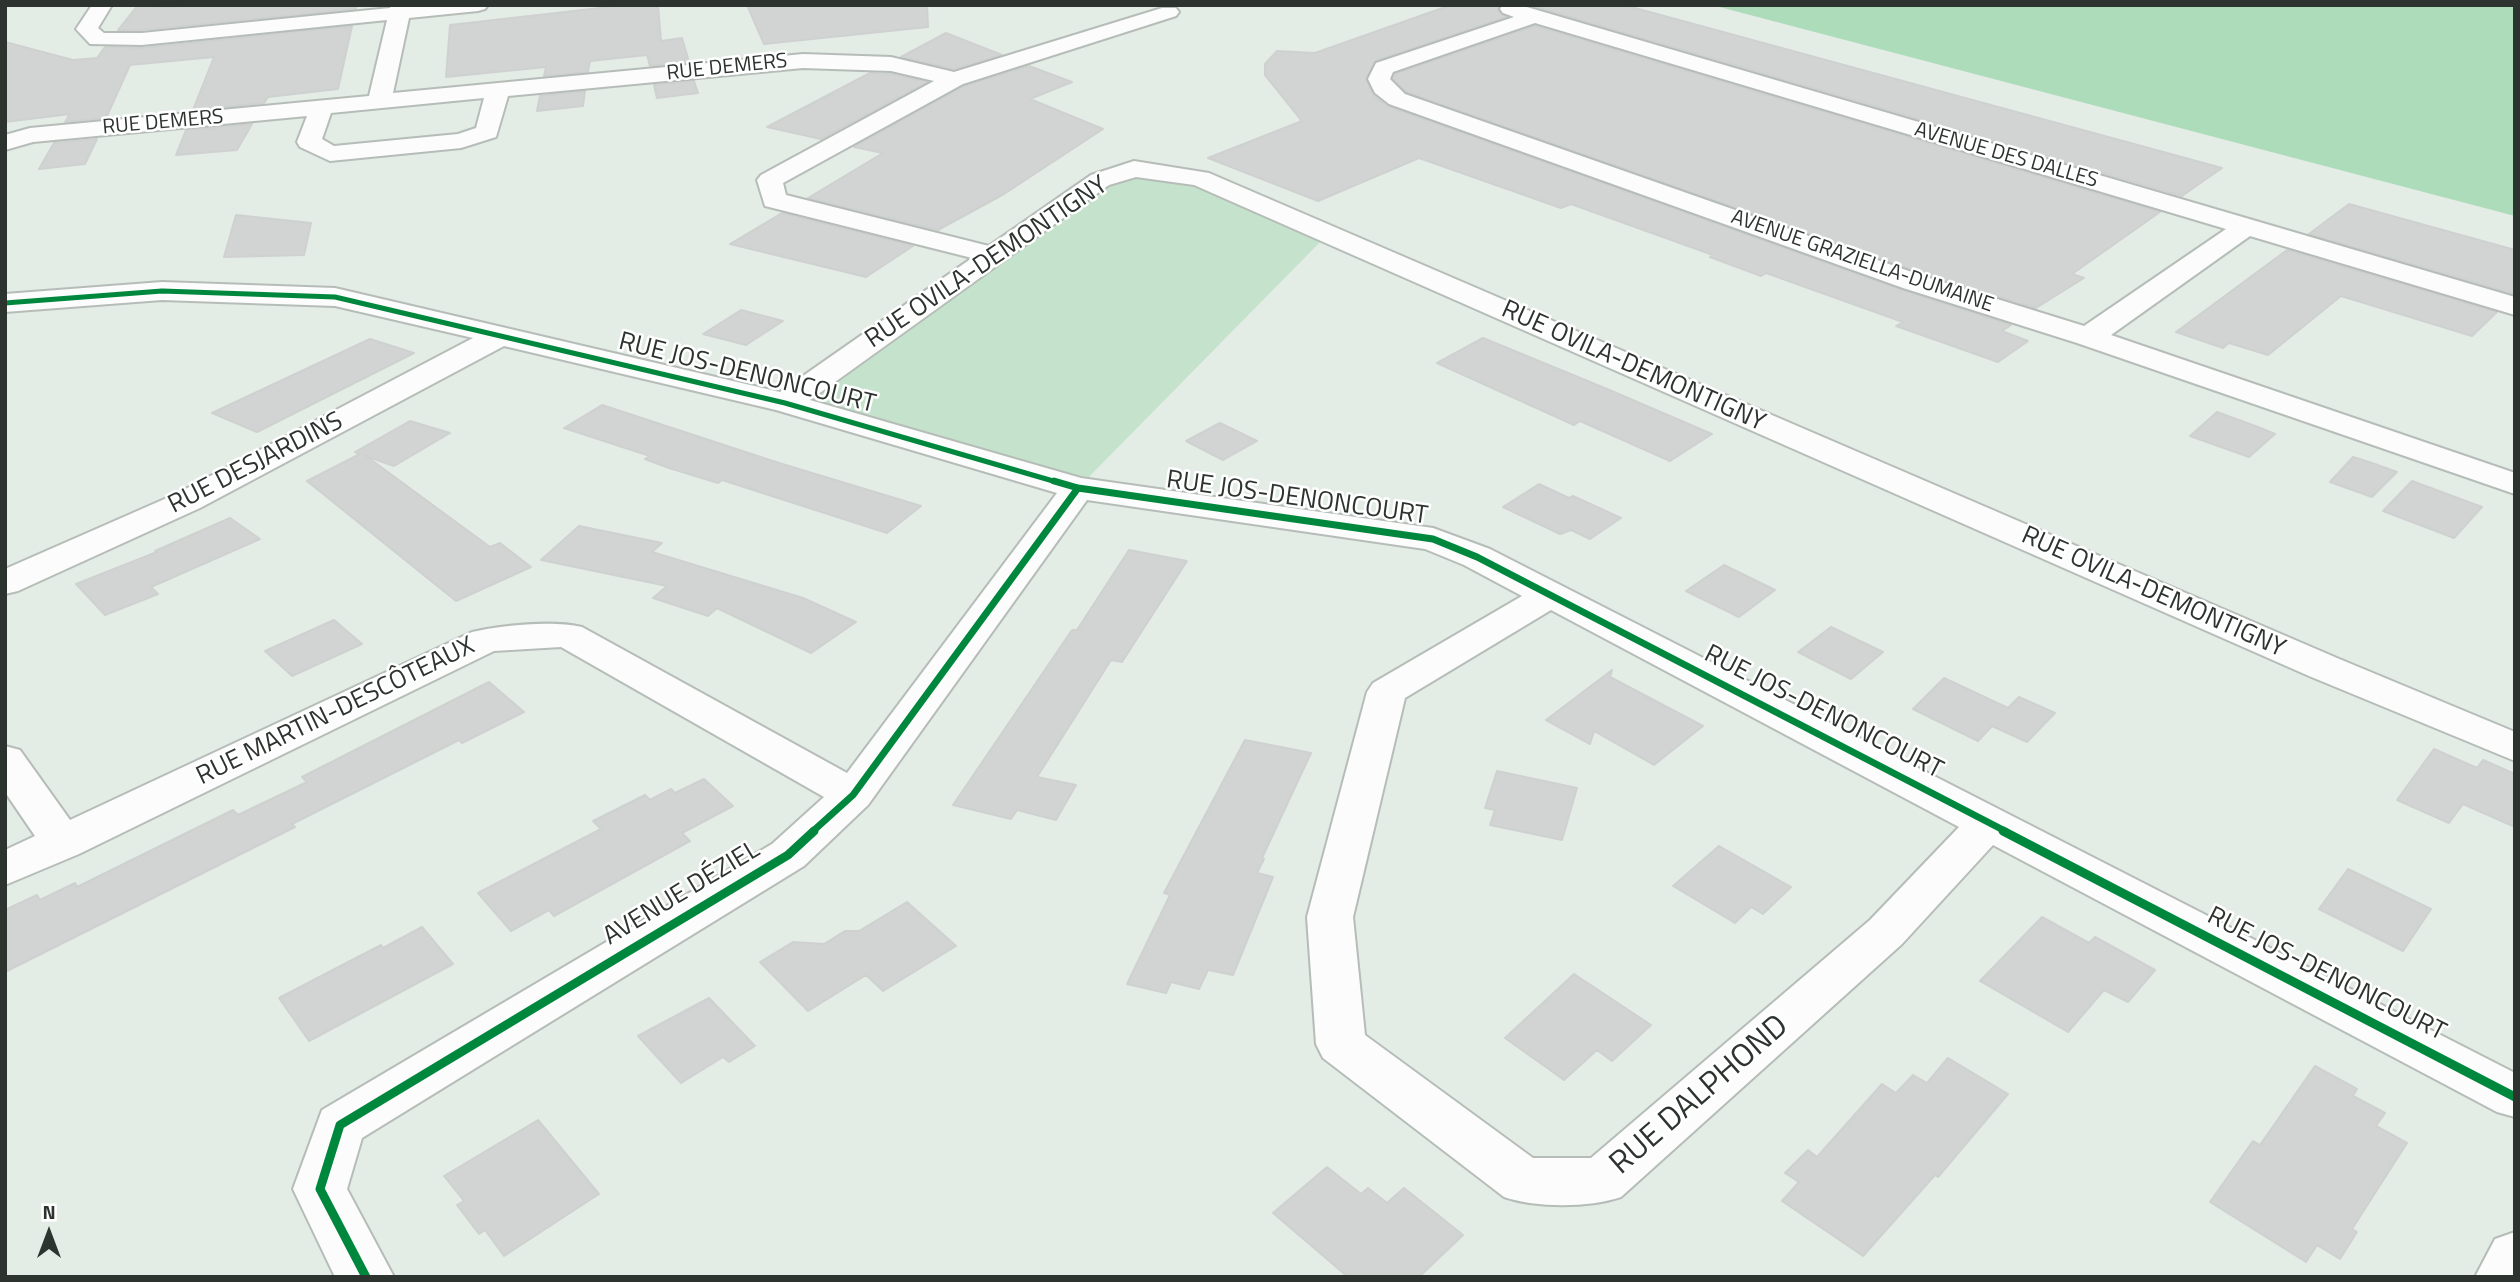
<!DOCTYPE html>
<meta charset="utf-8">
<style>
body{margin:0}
#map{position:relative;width:2520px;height:1282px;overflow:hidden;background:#e4ece6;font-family:"Titillium Web",sans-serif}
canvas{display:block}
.frame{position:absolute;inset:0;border:7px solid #2d332f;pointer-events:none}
.north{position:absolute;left:14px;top:1198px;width:70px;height:70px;-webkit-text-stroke:5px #fff;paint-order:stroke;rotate:0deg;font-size:19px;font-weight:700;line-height:28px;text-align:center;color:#2d332f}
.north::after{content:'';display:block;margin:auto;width:24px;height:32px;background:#2d332f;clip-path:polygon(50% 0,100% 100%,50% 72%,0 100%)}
</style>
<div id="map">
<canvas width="2520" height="1282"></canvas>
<div class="frame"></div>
<div class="north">N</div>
</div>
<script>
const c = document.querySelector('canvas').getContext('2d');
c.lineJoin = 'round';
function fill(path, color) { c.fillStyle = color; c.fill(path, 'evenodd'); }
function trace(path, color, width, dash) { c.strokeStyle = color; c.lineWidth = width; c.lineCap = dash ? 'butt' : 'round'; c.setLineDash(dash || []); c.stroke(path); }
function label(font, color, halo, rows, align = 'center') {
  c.font = font + ' "Titillium Web",sans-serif'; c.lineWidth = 5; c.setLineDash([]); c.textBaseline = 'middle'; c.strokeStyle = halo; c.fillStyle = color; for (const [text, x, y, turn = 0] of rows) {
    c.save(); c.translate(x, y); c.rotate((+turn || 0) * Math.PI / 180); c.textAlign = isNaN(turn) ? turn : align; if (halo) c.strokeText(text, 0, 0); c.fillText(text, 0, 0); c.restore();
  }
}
const green = new Path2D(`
 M 1134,169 L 1200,178 L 1328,234 L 1078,488 L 785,403 L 1100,180 Z`);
const forest = new Path2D(`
 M 1712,5 L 2515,5 L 2515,216 Z`);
const building = new Path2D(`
 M 138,5 L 157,5 L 156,8 L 201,5 L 356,5 L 356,9 L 142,30 L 118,30 Z
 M 626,5 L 658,5 L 661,41 L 682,38 L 689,62 L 650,66 L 647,55 L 590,61 L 588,72 L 544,76 L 546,67 L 446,77 L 450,25 Z
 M 747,5 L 927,5 L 928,27 L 764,44 Z
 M 1451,5 L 1499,5 L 1498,11 L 1506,17 L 1375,61 L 1366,80 L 1373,95 L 1387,106 L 1902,290 L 2011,325 L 2002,331 L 2028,341 L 1998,362 L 1896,326 L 1903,322 L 1766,273 L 1761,276 L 1710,257 L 1713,255 L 1571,204 L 1561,208 L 1419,158 L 1318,201 L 1208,158 L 1302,121 L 1265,75 L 1265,64 L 1277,51 L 1315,53 Z
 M 1530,5 L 1624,5 L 2222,168 L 2182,196 Z
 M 352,26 L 338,89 L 268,97 L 264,103 L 193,110 L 214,57 L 130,65 L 106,118 L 65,122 L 70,114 L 5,122 L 5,42 L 73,60 L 97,58 L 105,47 L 142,48 Z
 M 1535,26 L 2160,212 L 2072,274 L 2084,278 L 2036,308 L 1924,274 L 1406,92 L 1393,78 L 1395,74 Z
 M 946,33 L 1002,55 L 954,69 L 901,57 Z
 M 1029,66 L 1072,82 L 1030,99 L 1103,129 L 1004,194 L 938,230 L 808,198 L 883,153 L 854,147 L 964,86 Z
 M 870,73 L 891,74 L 927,82 L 821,139 L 767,127 Z
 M 694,81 L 698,93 L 657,98 L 654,85 Z
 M 585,91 L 583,106 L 537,111 L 540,96 Z
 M 252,124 L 237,150 L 176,155 L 186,130 Z
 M 97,139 L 85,164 L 39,169 L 54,143 Z
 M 2349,204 L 2515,250 L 2515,294 L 2309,234 Z
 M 782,213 L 913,246 L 866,277 L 730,244 Z
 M 236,215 L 311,223 L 304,255 L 224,257 Z
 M 2287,250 L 2497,312 L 2472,336 L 2341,296 L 2268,355 L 2229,343 L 2223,348 L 2176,332 Z
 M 741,310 L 783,321 L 746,345 L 703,334 Z
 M 1483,338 L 1607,389 L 1712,434 L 1670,461 L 1580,421 L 1574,425 L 1437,363 Z
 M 370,339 L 414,353 L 257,432 L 212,413 Z
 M 602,405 L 779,463 L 921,506 L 887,533 L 722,480 L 718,483 L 669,468 L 645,459 L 650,456 L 564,428 Z
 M 2217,412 L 2258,427 L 2275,434 L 2249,457 L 2190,436 Z
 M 410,421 L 450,433 L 394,466 L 366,456 L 490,547 L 500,543 L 531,567 L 456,601 L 307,481 L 360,454 L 355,452 Z
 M 1220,423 L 1257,441 L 1223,460 L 1186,441 Z
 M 2353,457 L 2372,463 L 2397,472 L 2372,497 L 2330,482 Z
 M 2412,481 L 2482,507 L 2454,538 L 2383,511 Z
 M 1539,484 L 1569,498 L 1573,496 L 1621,518 L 1590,539 L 1571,530 L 1560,534 L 1503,507 Z
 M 230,518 L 260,539 L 151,587 L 158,594 L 105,615 L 76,584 L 157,552 L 155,551 Z
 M 579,526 L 662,543 L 652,552 L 803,598 L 856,622 L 811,653 L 717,608 L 708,616 L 653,598 L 667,586 L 541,560 Z
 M 1129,550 L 1187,561 L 1122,662 L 1111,660 L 1037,777 L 1076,785 L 1056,820 L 1017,810 L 1011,819 L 953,805 L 1072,630 L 1077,630 Z
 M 1724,565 L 1775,590 L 1739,617 L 1686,591 Z
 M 334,620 L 362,644 L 292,676 L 265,651 Z
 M 1831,627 L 1883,652 L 1851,679 L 1798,652 Z
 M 1612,670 L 1610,677 L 1703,726 L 1654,765 L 1594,731 L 1590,744 L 1546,720 Z
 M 1944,678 L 2008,708 L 2019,697 L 2055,713 L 2027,742 L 1992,726 L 1978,741 L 1913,709 Z
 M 489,682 L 524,712 L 462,743 L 459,740 L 292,824 L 295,827 L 5,972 L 5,910 L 37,895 L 40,900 L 75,883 L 77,887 L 233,810 L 238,815 L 307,782 L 302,777 Z
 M 1245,740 L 1311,753 L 1262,858 L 1264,859 L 1257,873 L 1273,877 L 1233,975 L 1208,970 L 1199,989 L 1171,982 L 1166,993 L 1127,984 L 1170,895 L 1164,893 Z
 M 2434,749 L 2477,768 L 2483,760 L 2515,774 L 2515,827 L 2463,804 L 2449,823 L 2397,800 Z
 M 1497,771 L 1577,788 L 1562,840 L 1490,825 L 1495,810 L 1485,808 Z
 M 704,779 L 733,806 L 682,833 L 690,841 L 554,916 L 549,910 L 511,931 L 478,893 L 601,829 L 593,821 L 645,795 L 650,800 L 671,789 L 675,793 Z
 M 1719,846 L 1791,887 L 1763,914 L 1751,907 L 1735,923 L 1673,886 Z
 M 2348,869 L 2431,909 L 2403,951 L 2319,909 Z
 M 907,902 L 956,946 L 883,991 L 866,975 L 808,1011 L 760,962 L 793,942 L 824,944 L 845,931 L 859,931 Z
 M 2042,917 L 2089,943 L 2095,937 L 2155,970 L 2128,1002 L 2104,990 L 2068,1032 L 1980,981 Z
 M 422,927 L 453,964 L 309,1041 L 279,998 L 381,945 L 383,948 Z
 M 1574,974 L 1651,1025 L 1612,1061 L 1597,1050 L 1564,1080 L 1505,1038 Z
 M 709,998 L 755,1046 L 729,1062 L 723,1057 L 681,1083 L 638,1036 Z
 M 1948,1058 L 2008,1094 L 1938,1177 L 1935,1175 L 1863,1256 L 1782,1201 L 1799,1182 L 1785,1173 L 1808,1150 L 1817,1157 L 1882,1084 L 1896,1093 L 1913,1075 L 1927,1083 Z
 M 2315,1066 L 2357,1089 L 2353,1096 L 2385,1113 L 2376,1126 L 2407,1143 L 2352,1229 L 2357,1232 L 2340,1259 L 2317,1245 L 2306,1262 L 2210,1202 L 2253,1141 L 2260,1145 Z
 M 538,1120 L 599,1194 L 504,1256 L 485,1230 L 479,1234 L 469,1221 L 457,1205 L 464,1201 L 444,1176 Z
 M 1327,1167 L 1361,1194 L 1368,1188 L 1387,1203 L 1404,1188 L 1463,1235 L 1419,1277 L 1348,1277 L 1273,1213 Z`);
const minor = new Path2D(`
 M 92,5 L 112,5 L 98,28 L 104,33 L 142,33 L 390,8 L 391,5 L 488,5 L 485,9 L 478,11 L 409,18 L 393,93 L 803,54 L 891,57 L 954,72 L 1162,8 L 1176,8 L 1179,12 L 1176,16 L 963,84 L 783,183 L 786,195 L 989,246 L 1091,175 L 1134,161 L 1209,173 L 2337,658 L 2515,732 L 2515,761 L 2309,676 L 1194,185 L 1136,177 L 1109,185 L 810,400 L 1081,478 L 1433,528 L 1490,549 L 2515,1073 L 2515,1117 L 2497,1112 L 1993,845 L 1902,944 L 1621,1197 C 1589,1208 1536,1208 1504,1197 L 1323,1058 L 1316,1044 L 1307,917 L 1367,692 L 1373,683 L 1522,596 L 1464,565 L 1425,549 L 1087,500 L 868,805 L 804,866 L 362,1138 L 347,1189 L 394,1277 L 335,1277 L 293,1189 L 322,1110 L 772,844 L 824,797 L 561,647 L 494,651 L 79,854 L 5,885 L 5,850 L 35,836 L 5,792 L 5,746 L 20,750 L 70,820 L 472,632 C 501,625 553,620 582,627 L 847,773 L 1057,493 L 776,410 L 504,346 L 200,508 L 18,591 L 5,594 L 5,569 L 176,494 L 473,338 L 335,306 L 162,300 L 5,312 L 5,294 L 162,282 L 335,288 L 780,392 L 972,258 L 765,206 L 757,180 L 761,175 L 934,81 L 891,71 L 803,68 L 508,96 L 496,137 L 461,148 L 330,161 L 300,147 L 297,142 L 307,116 L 33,142 L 5,150 L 5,135 L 30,128 L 369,96 L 387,20 L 142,45 L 90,44 L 76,29 ZM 484,98 L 476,128 L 458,134 L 334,146 L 322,139 L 331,113 ZM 1551,610 L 1959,827 L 1870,920 L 1591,1158 L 1533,1158 L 1365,1035 L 1353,917 L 1405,698 Z
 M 1502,5 L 1520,5 L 2515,297 L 2515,315 L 2250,236 L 2111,335 L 2515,473 L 2515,494 L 2077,343 L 1903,288 L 1389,104 L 1375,93 L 1368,79 L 1376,63 L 1514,17 L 1503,13 L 1500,9 ZM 1535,23 L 2226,229 L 2084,326 L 1923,276 L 1405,94 L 1390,79 L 1393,72 Z
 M 2515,1232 L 2515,1277 L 2475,1277 L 2495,1239 Z`);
const cyclewayFar2 = new Path2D(`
 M 5,303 L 162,291 L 335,297 L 785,403 L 1060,483`);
const cyclewayFar1 = new Path2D(`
 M 1054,481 L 1078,488 L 1433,539 L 1477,557 L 2007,832
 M 812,832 L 853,795 L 1078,488`);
const cycleway = new Path2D(`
 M 2003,831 L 2515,1097
 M 366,1277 L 320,1189 L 340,1125 L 788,855 L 814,831`);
const farStreetnames = [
 ["RUE DEMERS",727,68,-6],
 ["RUE DEMERS",163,123,-5],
 ["AVENUE DES DALLES",2006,156,16],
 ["AVENUE GRAZIELLA-DUMAINE",1862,262,19]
];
const streetNames = [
 ["RUE OVILA-DEMONTIGNY",987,263,-34],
 ["RUE OVILA-DEMONTIGNY",1633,367,24],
 ["RUE JOS-DENONCOURT",747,374,14],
 ["RUE DESJARDINS",256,464,-27],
 ["RUE JOS-DENONCOURT",1297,499,8],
 ["RUE OVILA-DEMONTIGNY",2153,593,24],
 ["RUE MARTIN-DESCÔTEAUX",336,712,-26],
 ["RUE JOS-DENONCOURT",1823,713,27],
 ["AVENUE DÉZIEL",682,894,-31],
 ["RUE JOS-DENONCOURT",2326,975,27]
];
const nearStreetnames = [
 ["RUE DALPHOND",1700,1096,-41]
];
fill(green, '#c5e3cc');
fill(forest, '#acdcb9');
fill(building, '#d2d4d4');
trace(building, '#cfd1d1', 2);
trace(minor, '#b6bdb8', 4);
fill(minor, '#fbfcfb');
trace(cyclewayFar2, '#00873e', 5);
trace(cyclewayFar1, '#00873e', 7);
trace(cycleway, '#00873e', 9);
label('21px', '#2d332f', '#fff', farStreetnames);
label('26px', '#2d332f', '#fff', streetNames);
label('32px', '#2d332f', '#fff', nearStreetnames);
</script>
